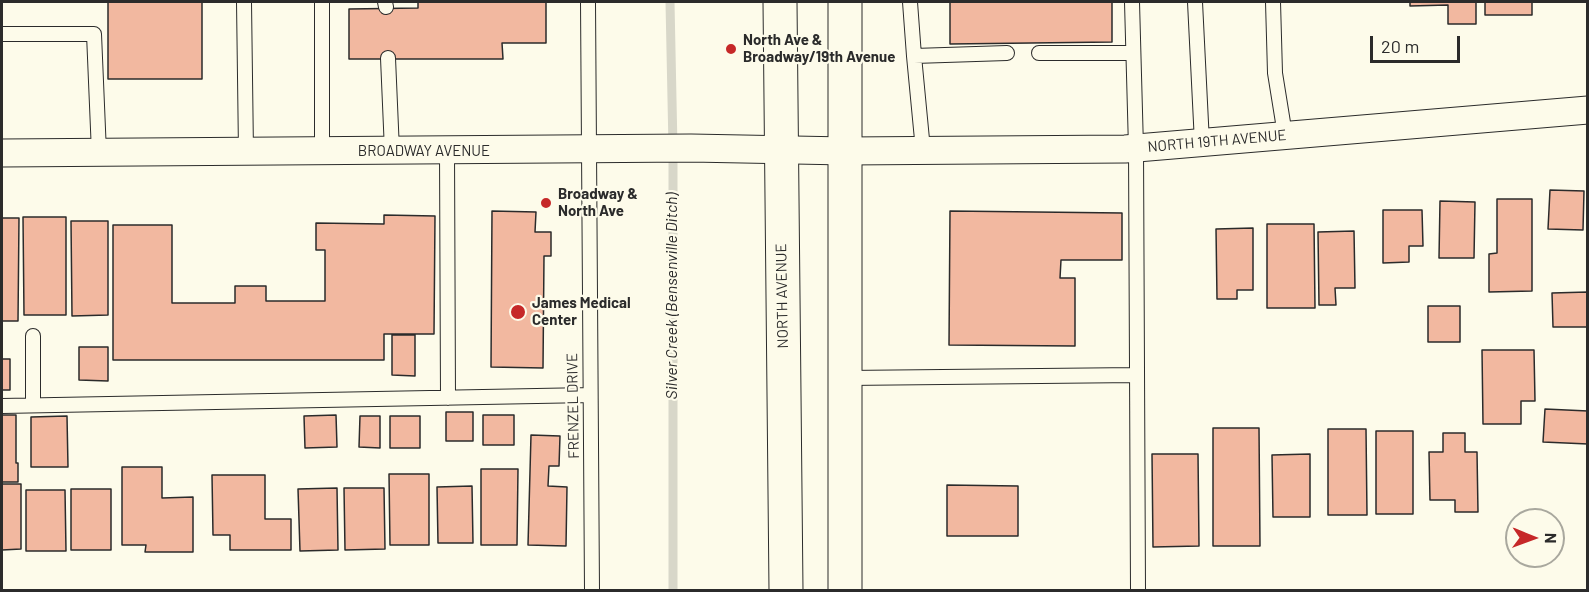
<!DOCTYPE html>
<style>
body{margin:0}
#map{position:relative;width:1589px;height:592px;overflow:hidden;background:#fdfbea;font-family:Barlow,sans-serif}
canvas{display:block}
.frame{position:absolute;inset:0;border:3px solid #2b2b2b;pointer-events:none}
.north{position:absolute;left:1505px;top:508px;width:60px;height:60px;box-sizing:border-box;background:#fdfbea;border:2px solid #a9a89e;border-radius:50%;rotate:91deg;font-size:16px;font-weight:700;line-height:24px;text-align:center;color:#2b2b2b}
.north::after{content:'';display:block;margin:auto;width:21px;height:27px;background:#c62828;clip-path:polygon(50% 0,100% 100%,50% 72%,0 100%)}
.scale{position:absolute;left:1370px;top:36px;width:90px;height:27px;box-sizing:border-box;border:3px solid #2b2b2b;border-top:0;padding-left:8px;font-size:18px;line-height:21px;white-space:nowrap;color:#2b2b2b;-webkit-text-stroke:4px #fdfbea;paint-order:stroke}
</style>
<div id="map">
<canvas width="1589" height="592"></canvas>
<div class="frame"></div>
<div class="north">N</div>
<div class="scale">20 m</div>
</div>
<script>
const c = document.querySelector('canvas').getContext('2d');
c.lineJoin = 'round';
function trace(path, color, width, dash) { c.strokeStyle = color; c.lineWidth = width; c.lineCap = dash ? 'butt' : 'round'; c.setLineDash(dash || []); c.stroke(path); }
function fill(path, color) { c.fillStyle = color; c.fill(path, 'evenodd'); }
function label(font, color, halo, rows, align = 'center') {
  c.font = font + ' Barlow,sans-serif'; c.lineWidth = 4.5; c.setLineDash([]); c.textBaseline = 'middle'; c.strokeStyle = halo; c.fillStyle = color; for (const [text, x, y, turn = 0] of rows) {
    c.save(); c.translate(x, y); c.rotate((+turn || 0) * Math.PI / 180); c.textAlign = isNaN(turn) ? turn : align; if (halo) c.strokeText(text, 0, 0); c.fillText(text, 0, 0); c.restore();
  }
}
const stream = new Path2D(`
 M 670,2 L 673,148 L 673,590`);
const building = new Path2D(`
 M 108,2 L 202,2 L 202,79 L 108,79 Z
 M 418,2 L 546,2 L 546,43 L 502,43 L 503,59 L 349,59 L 349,9 L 418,8 Z
 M 950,2 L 1112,2 L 1112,42 L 950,44 Z
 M 1410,2 L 1476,2 L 1476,24 L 1448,24 L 1448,5 L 1410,6 Z
 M 1485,2 L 1532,2 L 1532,15 L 1485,15 Z
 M 1550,190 L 1584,191 L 1583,230 L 1548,229 Z
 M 1497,199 L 1532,199 L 1532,291 L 1489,292 L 1489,254 L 1497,253 Z
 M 1440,201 L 1475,202 L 1474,258 L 1439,258 Z
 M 1383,210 L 1422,210 L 1423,246 L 1409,246 L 1409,262 L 1383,263 Z
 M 492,211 L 536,212 L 535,232 L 551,232 L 551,256 L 544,256 L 543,368 L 491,367 Z
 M 950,211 L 1122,213 L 1122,260 L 1061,260 L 1060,278 L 1075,278 L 1075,346 L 949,345 Z
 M 384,215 L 435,216 L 434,334 L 384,334 L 384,360 L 113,360 L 113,225 L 172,225 L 172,303 L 235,303 L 235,286 L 266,286 L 266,301 L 325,301 L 325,250 L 316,250 L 316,223 L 384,224 Z
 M 23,217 L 66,217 L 66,315 L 24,315 Z
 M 2,218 L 19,218 L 18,321 L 2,321 Z
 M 71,221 L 108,221 L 108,315 L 72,316 Z
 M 1267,224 L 1314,224 L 1315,308 L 1267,308 Z
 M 1253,228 L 1253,290 L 1237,290 L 1237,299 L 1217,299 L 1216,229 Z
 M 1354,231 L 1355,288 L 1335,288 L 1336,305 L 1319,305 L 1318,232 Z
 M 1588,292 L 1588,327 L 1553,327 L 1552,293 Z
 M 1428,306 L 1460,306 L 1460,342 L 1428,342 Z
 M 392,335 L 415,335 L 415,376 L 392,375 Z
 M 79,347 L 108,347 L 108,381 L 79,380 Z
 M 1482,350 L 1534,350 L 1535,401 L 1521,401 L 1521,424 L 1483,424 Z
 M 2,359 L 10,359 L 10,390 L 2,390 Z
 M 1545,409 L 1588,411 L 1588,444 L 1543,442 Z
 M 446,412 L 473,412 L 473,441 L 446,441 Z
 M 2,415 L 16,415 L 16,463 L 18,463 L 18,482 L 2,482 Z
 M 336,415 L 337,447 L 305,448 L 304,416 Z
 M 483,415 L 514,415 L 514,445 L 483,445 Z
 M 67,416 L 68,467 L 31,467 L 31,417 Z
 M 360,416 L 380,416 L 380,448 L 359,447 Z
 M 390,416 L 420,416 L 420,448 L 390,448 Z
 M 1213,428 L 1259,428 L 1260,546 L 1213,546 Z
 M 1328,429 L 1366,429 L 1367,515 L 1328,515 Z
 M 1376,431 L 1413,431 L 1413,514 L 1376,514 Z
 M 1443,433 L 1465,433 L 1465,452 L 1477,452 L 1478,512 L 1455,512 L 1455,500 L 1430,500 L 1429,452 L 1443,452 Z
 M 531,435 L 560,436 L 559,466 L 549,466 L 548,486 L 567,487 L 566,546 L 528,545 Z
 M 1152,454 L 1198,454 L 1199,546 L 1153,547 Z
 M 1310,454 L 1310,517 L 1273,517 L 1272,455 Z
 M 122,467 L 162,467 L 162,498 L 193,497 L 193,552 L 145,552 L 146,545 L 122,545 Z
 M 481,469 L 518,469 L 517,545 L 481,545 Z
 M 389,474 L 429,474 L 429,545 L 390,545 Z
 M 212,475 L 265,475 L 265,519 L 291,519 L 291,550 L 230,550 L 230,535 L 213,535 Z
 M 2,484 L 21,484 L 21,549 L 2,550 Z
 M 947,485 L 1018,486 L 1018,536 L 947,536 Z
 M 472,486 L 473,543 L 438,543 L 437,487 Z
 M 337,488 L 338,550 L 300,551 L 298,489 Z
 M 344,488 L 384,488 L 385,549 L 345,550 Z
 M 71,489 L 111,489 L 111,550 L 71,550 Z
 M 26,490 L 65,490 L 66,551 L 26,551 Z`);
const lane = new Path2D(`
 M 244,2 L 246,152
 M 385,2 L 386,7
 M 588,2 L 592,590
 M 910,2 L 914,56 L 1007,53
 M 1132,2 L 1136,148 L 1138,590
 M 1195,2 L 1202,143
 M 1273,2 L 1275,73 L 1285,135
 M 2,34 L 94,34 L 99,153
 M 1039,53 L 1133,53
 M 914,56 L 923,150
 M 388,58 L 392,151
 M 322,151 L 322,2
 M 447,151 L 448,398
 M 33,336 L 33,405
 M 846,378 L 1137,375
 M 2,406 L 590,395`);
const street = new Path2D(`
 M 2,153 L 691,148 L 846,151 L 1125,149 L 1588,110`);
const primary = new Path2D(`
 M 780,2 L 786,590
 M 845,2 L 845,590`);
const markers = [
 [731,49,6,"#c62828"],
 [546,203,6,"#c62828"],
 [518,312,8,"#c62828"]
];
const poiNames = [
 ["North Ave &",743,40],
 ["Broadway/19th Avenue",743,57],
 ["Broadway &",558,194],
 ["North Ave",558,211],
 ["James Medical",532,303],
 ["Center",532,320]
];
const streetNames = [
 ["NORTH 19TH AVENUE",1217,141,-5],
 ["BROADWAY AVENUE",424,151],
 ["NORTH AVENUE",782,296,-91],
 ["FRENZEL DRIVE",573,406,-91]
];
const waterNames = [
 ["Silver Creek (Bensenville Ditch)",672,296,-90]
];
trace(stream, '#d8d7c9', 9);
fill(building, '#f2b8a0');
trace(building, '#2b2b2b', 1.5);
trace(lane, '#2b2b2b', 16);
trace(street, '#2b2b2b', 29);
trace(primary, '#2b2b2b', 35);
trace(lane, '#fdfbea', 14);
trace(street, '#fdfbea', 27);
trace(primary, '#fdfbea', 33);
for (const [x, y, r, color] of markers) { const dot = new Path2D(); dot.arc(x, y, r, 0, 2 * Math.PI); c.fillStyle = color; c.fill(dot); trace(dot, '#fdfbea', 2); }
label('bold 15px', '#2b2b2b', '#fdfbea', poiNames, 'left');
label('15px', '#2b2b2b', '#fdfbea', streetNames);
label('italic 16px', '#2b2b2b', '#fdfbea', waterNames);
</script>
